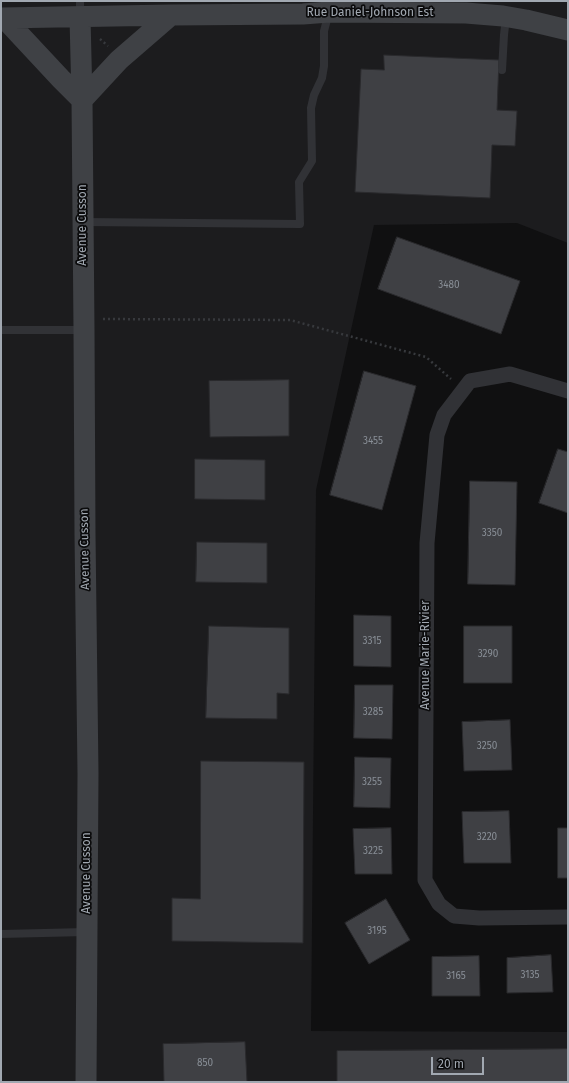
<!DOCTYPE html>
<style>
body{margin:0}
#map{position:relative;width:569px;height:1083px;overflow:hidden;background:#101011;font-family:"Fira Sans",sans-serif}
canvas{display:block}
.frame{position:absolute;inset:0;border:2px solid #a1a8b1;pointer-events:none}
.scale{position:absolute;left:431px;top:1057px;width:53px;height:18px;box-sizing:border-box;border:2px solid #a1a8b1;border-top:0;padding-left:5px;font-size:12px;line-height:14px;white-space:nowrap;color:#a1a8b1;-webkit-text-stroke:3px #0b0b0c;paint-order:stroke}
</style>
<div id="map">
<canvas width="569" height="1083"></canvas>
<div class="frame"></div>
<div class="scale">20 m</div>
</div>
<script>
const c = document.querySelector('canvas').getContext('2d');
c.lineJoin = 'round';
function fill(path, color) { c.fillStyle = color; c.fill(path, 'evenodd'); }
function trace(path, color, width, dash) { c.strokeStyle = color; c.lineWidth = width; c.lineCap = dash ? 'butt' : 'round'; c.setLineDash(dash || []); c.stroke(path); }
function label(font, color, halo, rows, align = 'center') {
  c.font = font + ' "Fira Sans",sans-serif'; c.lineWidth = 3.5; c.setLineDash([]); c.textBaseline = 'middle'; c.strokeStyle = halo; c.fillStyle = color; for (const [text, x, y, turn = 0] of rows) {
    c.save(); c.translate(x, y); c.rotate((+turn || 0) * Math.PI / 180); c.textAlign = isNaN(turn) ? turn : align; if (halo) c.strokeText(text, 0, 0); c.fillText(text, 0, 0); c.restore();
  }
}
const built = new Path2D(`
 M 1,1 L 568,1 L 568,243 L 517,223 L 374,225 L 316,490 L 311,1031 L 568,1032 L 568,1082 L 1,1082 Z`);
const building = new Path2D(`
 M 384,55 L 499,60 L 497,110 L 517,111 L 515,146 L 492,145 L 490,198 L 355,192 L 361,69 L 384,70 Z
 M 397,237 L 520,281 L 501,334 L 378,289 Z
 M 364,371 L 416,386 L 382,510 L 330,495 Z
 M 289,380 L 289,436 L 210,437 L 209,381 Z
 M 558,449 L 568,452 L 568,513 L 539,503 Z
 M 195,459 L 265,460 L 265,500 L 195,499 Z
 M 470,481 L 517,482 L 515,585 L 468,584 Z
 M 197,542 L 267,543 L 267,583 L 196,582 Z
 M 354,615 L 391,616 L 391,667 L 354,666 Z
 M 209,626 L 289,628 L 289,694 L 277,693 L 277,719 L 206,718 Z
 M 464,626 L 512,626 L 512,683 L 464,683 Z
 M 355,685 L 393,685 L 392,739 L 354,738 Z
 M 510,720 L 512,770 L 464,771 L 462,722 Z
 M 355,757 L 391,758 L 390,808 L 354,807 Z
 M 201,761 L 304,762 L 303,943 L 172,941 L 172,898 L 200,899 Z
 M 509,811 L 511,863 L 464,863 L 462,812 Z
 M 391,828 L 392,874 L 355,874 L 353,829 Z
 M 558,828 L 568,828 L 568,878 L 558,878 Z
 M 386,899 L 410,940 L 369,964 L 345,923 Z
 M 551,955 L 553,992 L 507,993 L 507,958 Z
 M 479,956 L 480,996 L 432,996 L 432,957 Z
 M 245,1042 L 247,1082 L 164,1082 L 163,1044 Z
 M 568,1049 L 568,1082 L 337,1082 L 337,1051 Z`);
const path = new Path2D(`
 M 100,39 L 108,46
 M 103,319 L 290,320 L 426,357 L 451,379`);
const lane = new Path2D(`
 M 80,16 L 80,1
 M 502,70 L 504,35 L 506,17
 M 84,222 L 300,224 L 299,182 L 312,161 L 311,108 L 314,95 L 322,78 L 324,66 L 324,31 L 332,1
 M 1,330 L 84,330
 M 1,934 L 86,932`);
const street = new Path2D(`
 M 568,391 L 510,374 L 470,381 L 444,415 L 437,435 L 427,543 L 425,880 L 439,904 L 454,916 L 479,918 L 568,917`);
const secondary = new Path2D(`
 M 80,17 L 82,100 L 84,330 L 85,534 L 88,774 L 86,1082
 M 1,18 L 171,15 L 303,14 L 329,12 L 466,13 L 503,16 L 526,20 L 568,30
 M 4,18 L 61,79 L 82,100
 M 82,100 L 119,60 L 171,15`);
const numberNames = [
 ["3480",449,285],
 ["3455",373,441],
 ["3350",492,533],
 ["3315",372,641],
 ["3290",488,654],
 ["3285",373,712],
 ["3250",487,746],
 ["3255",372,782],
 ["3220",487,837],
 ["3225",373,851],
 ["3195",377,931],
 ["3135",530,975],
 ["3165",456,976],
 ["850",205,1063]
];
const streetNames = [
 ["Rue Daniel-Johnson Est",370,13],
 ["Avenue Cusson",83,225,-90],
 ["Avenue Cusson",85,549,-91],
 ["Avenue Marie-Rivier",426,655,-90],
 ["Avenue Cusson",87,873,-90]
];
fill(built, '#1c1c1e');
fill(building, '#3f4044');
trace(building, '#2a2a2d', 1);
trace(path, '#37393d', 2.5, [2, 3]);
trace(lane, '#313236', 8);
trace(street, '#313236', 15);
trace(secondary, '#3f4145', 21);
label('10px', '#888e96', null, numberNames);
label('12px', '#a1a8b1', '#0b0b0c', streetNames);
</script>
